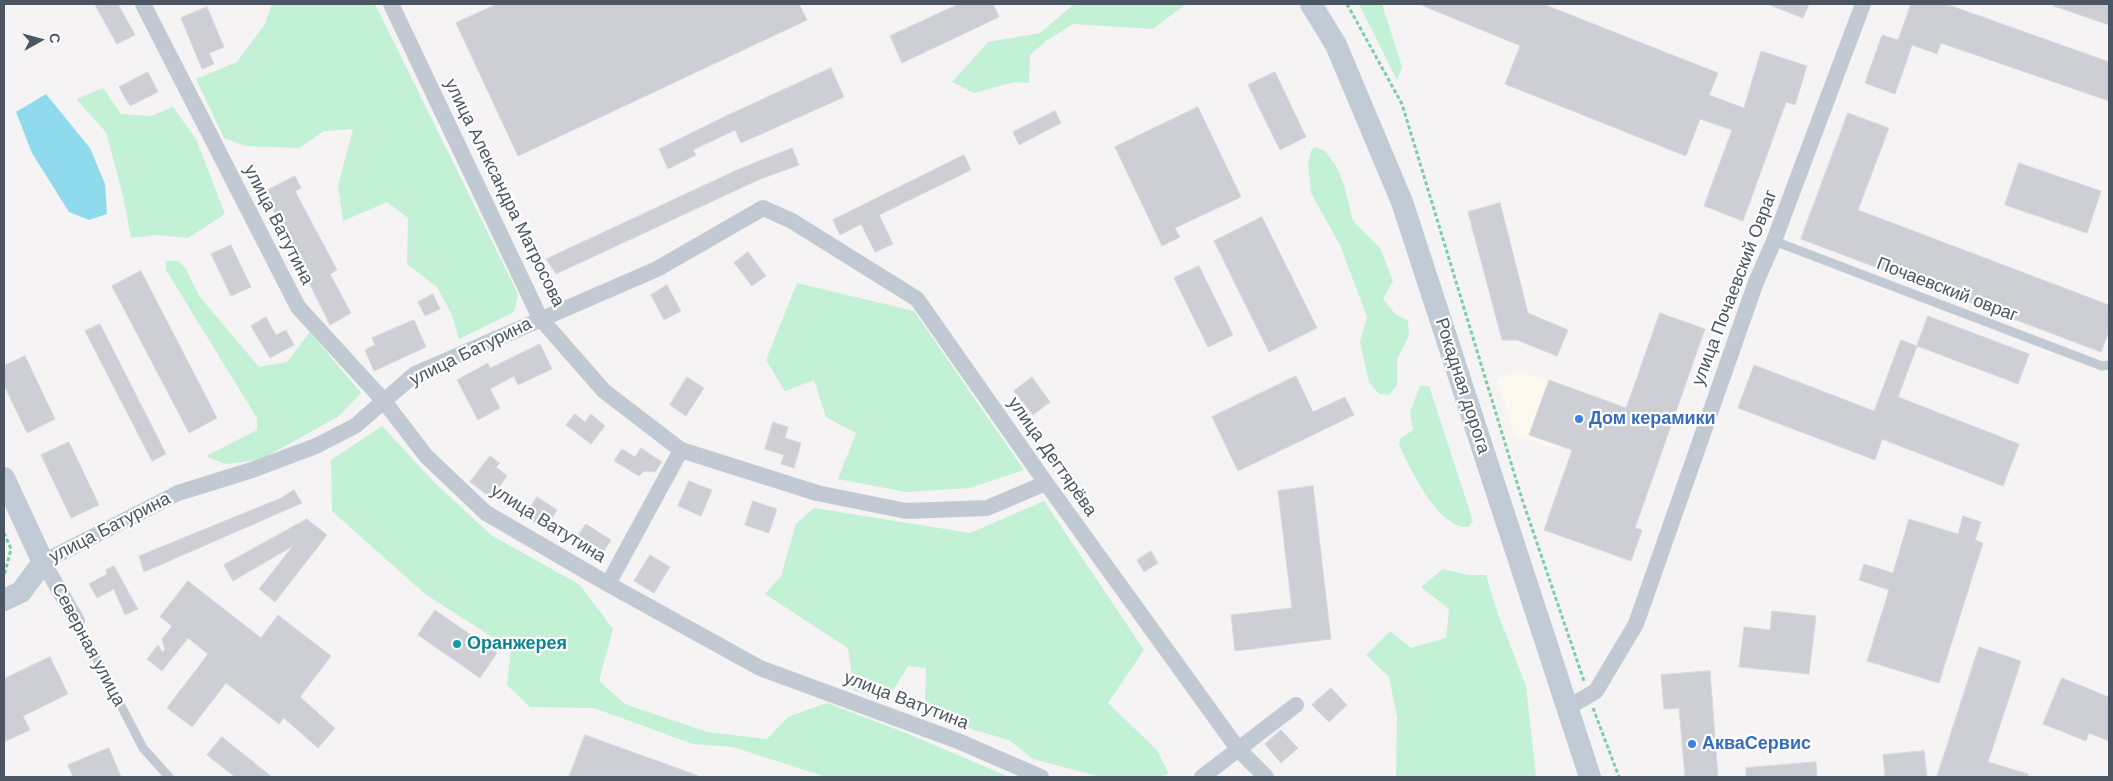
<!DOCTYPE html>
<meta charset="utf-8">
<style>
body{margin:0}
#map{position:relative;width:2113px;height:781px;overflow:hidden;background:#f5f3f3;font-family:Helvetica,sans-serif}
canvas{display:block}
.frame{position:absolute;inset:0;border:5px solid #4a5661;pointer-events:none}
.north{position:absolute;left:15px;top:15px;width:50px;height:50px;-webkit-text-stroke:4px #fff;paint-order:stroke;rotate:83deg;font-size:14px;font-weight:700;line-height:20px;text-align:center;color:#4a5661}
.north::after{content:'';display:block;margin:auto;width:18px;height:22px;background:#4a5661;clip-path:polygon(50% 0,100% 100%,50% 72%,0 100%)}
</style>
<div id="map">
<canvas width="2113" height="781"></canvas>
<div class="frame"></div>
<div class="north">С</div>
</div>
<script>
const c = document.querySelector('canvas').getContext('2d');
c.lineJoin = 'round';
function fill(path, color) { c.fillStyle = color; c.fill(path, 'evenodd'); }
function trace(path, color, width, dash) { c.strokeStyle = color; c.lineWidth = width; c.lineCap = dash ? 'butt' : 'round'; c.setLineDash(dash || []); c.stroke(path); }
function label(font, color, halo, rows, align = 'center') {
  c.font = font + ' Helvetica,sans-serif'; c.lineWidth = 4.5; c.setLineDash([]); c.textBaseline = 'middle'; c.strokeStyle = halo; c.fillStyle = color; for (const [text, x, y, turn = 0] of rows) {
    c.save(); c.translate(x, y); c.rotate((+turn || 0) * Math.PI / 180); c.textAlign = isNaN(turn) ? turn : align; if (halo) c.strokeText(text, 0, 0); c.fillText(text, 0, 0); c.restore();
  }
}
const commercial = new Path2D(`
 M 1516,371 L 1549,380 L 1626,408 L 1609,455 L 1574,443 L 1553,448 L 1514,434 L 1497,379 Z`);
const green = new Path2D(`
 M 272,4 L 375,4 L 518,294 L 514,312 L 459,339 L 452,315 L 437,287 L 407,264 L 408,218 L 387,202 L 343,221 L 338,185 L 353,129 L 324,131 L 299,148 L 246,146 L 224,138 L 196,79 L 237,62 L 265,24 Z
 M 1074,4 L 1186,4 L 1153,29 L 1073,24 L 1046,41 L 1030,55 L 1029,83 L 1014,82 L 974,93 L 952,82 L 988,42 L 1040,33 Z
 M 1359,4 L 1382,4 L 1402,67 L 1397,80 Z
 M 103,88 L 121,114 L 151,116 L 173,107 L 196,139 L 225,214 L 188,238 L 157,235 L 131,238 L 123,196 L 106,132 L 76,99 Z
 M 1315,147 L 1325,151 L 1336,166 L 1344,185 L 1353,221 L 1380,248 L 1393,281 L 1383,299 L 1396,315 L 1408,320 L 1409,336 L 1397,359 L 1397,385 L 1389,395 L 1379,394 L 1369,382 L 1360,342 L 1367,317 L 1340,245 L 1311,193 L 1308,163 L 1311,151 Z
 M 166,261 L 178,261 L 185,268 L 200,297 L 259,367 L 287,362 L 310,332 L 361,393 L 339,416 L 260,460 L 225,464 L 206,456 L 257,430 L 257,418 L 166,270 Z
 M 797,283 L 914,311 L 1024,470 L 970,488 L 906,492 L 838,479 L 856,433 L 826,417 L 814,380 L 785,391 L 766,360 Z
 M 1420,386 L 1429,386 L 1473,521 L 1468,527 C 1437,528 1411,469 1399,445 L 1400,439 L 1413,430 L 1410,412 Z
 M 382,426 L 434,482 L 491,535 L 580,585 L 613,629 L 599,681 L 625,704 L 707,732 L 767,739 L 788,717 L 827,703 L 906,733 L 1009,777 L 826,777 L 733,747 L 693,744 L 594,708 L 530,707 L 507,685 L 511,649 L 425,594 L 332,511 L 331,460 Z
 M 1044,501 L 1144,650 L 1108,703 L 1157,750 L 1169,774 L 1159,777 L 1101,777 L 1033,759 L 1009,740 L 948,722 L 925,704 L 926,668 L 908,666 L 888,698 L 854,691 L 848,648 L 765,594 L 781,576 L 796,524 L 814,508 L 970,533 Z
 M 1443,569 L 1468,575 L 1486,575 L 1498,614 L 1526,686 L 1536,777 L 1396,777 L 1397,717 L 1389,677 L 1366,655 L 1390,631 L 1411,648 L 1446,638 L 1449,609 L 1421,587 Z`);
const water = new Path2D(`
 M 46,94 L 90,148 L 105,184 L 107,214 L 89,220 L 69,212 L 32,153 L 16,112 Z`);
const building = new Path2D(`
 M 95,4 L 118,4 L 135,35 L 117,44 Z
 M 497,4 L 799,4 L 807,20 L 518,156 L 456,23 Z
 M 959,4 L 993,4 L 999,17 L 902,63 L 890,36 Z
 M 1419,4 L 1543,4 L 1718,73 L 1709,95 L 1744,108 L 1761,51 L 1807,66 L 1795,105 L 1786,102 L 1743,221 L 1704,206 L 1732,130 L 1700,119 L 1686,156 L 1505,84 L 1520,46 Z
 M 1768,4 L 1809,4 L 1803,18 Z
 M 1911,4 L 1946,4 L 2109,62 L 2109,101 L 1941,43 L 1937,54 L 1912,45 L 1895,94 L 1865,83 L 1882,35 L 1898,40 Z
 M 2055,4 L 2109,4 L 2109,25 L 2054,6 Z
 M 207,7 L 224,47 L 209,53 L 214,64 L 202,69 L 181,18 Z
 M 831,68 L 844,97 L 741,143 L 735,130 L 693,150 L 696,155 L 668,169 L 659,149 L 728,115 Z
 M 148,72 L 158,92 L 130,106 L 119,87 Z
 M 1275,72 L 1306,137 L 1280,150 L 1248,85 Z
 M 1198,107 L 1241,197 L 1175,228 L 1180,237 L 1162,246 L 1115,147 Z
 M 1055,111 L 1061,123 L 1019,145 L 1013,132 Z
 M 1848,113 L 1889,128 L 1858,210 L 2109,305 L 2109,331 L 2101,352 L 1801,239 Z
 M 792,148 L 799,165 L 758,180 L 556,274 L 546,259 L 737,170 Z
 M 964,155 L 971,170 L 879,215 L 893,244 L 875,252 L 861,224 L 840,235 L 833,220 Z
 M 2019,163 L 2101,191 L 2087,233 L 2005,205 Z
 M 295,176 L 301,188 L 295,191 L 337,270 L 330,274 L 351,313 L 330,325 L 264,192 Z
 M 1500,203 L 1528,313 L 1568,330 L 1557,356 L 1517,340 L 1502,340 L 1468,212 Z
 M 1262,217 L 1317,328 L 1269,352 L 1214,241 Z
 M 231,245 L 251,287 L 231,296 L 211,254 Z
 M 748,252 L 766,276 L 752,286 L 734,263 Z
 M 1199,266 L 1233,335 L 1208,347 L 1174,278 Z
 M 141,271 L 217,418 L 189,433 L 112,286 Z
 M 667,285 L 681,311 L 664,320 L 651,295 Z
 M 433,294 L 440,309 L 425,316 L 418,302 Z
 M 1660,313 L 1705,329 L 1635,528 L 1642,530 L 1631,561 L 1544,530 L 1572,450 L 1529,435 L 1549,380 L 1626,408 Z
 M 1928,316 L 2029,354 L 2018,384 L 1917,346 Z
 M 266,317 L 276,335 L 286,330 L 294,345 L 270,358 L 251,326 Z
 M 414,320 L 426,347 L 374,371 L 365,350 L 375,345 L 372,338 Z
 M 100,324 L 166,454 L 152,461 L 85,331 Z
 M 1901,340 L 1917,346 L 1898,397 L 2019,444 L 2003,486 L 1882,439 L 1875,460 L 1738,408 L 1754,365 L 1874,411 Z
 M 540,344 L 552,369 L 518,385 L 514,376 L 490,389 L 500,408 L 478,420 L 457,380 L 488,363 L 490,368 Z
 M 25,356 L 55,419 L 27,433 L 4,385 L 4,366 Z
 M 1296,376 L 1313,412 L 1345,397 L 1354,415 L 1238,471 L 1212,417 Z
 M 687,377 L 704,388 L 686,416 L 670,405 Z
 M 1032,377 L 1050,402 L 1033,415 L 1014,391 Z
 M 575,414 L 585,422 L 591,414 L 605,426 L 591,444 L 566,425 Z
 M 773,422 L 788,427 L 785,438 L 801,443 L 794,468 L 781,464 L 784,455 L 765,449 Z
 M 69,442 L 99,505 L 71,518 L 41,455 Z
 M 641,448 L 662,462 L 655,472 L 644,471 L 639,476 L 614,461 L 622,449 L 635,457 Z
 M 490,456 L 500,463 L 496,467 L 507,476 L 491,498 L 470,482 Z
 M 689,481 L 712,490 L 701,516 L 678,506 Z
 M 1313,486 L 1331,639 L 1235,651 L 1231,615 L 1292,608 L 1278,491 Z
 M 294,490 L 302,503 L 144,572 L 139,556 L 281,498 Z
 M 537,497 L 557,510 L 545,529 L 525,516 Z
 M 753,501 L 777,509 L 769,533 L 745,525 Z
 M 1963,516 L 1981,522 L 1975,540 L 1983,543 L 1939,683 L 1867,661 L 1889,590 L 1859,580 L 1864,564 L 1893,573 L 1909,519 L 1958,534 Z
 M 307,519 L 327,535 L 275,602 L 259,589 L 293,546 L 233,581 L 224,565 Z
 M 586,524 L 611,540 L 598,560 L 573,543 Z
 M 1151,551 L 1158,563 L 1144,572 L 1137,560 Z
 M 650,555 L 670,567 L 654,593 L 634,581 Z
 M 114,566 L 138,609 L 125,615 L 114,589 L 97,598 L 89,584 L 107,574 L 106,570 Z
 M 188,581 L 261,638 L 278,615 L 331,656 L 300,697 L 335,728 L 318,748 L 284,718 L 279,724 L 226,683 L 192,727 L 167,708 L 208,654 L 188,638 L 162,671 L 147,659 L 158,645 L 162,652 L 165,650 L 162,639 L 172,626 L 160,617 Z
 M 435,610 L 497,653 L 480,678 L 418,635 Z
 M 1772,611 L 1816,616 L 1809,674 L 1739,667 L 1744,627 L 1770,630 Z
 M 1979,647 L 2021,661 L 1988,762 L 2028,774 L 2028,777 L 1937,777 Z
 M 50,657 L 68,694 L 23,716 L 30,730 L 4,742 L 4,679 Z
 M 1710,671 L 1718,777 L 1685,777 L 1679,708 L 1664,709 L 1661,675 Z
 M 2062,678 L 2109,697 L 2109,741 L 2089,733 L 2086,741 L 2043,724 Z
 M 1331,688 L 1347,705 L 1329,722 L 1312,705 Z
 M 1281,730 L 1298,748 L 1281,763 L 1265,744 Z
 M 585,735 L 699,776 L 699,777 L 569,777 Z
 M 222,737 L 272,777 L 235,777 L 207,755 Z
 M 109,748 L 121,777 L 73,777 L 68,765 Z
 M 1924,751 L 1927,777 L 1885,777 L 1883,755 Z
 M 1816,762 L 1817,777 L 1746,777 L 1746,768 Z`);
const path = new Path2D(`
 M 1347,4 L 1402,104 L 1522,499 L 1584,681
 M 4,533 L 11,549 L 4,576
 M 1593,708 L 1619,777`);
const lane = new Path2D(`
 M 1774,241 L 2102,366 L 2109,365
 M 77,621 L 143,748 L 169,777`);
const street = new Path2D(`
 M 143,4 L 298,307 L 383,400 L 426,456 L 486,513 L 608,584 L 760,668 L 958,741 L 1041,777
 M 391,4 L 540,318 L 604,391 L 681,450 L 817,493 L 906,511 L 987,508 L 1046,483
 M 608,584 L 681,450
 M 77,621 L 43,562 L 178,493 L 252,470 L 316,446 L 355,426 L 415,374 L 657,269 L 763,208 L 792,221 L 917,299 L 1046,483 L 1238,749 L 1266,777
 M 1567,708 L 1596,691 L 1636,624 L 1756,282 L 1774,241 L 1863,4
 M 1202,777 L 1296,705`);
const secondary = new Path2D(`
 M 1311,4 L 1336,45 L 1402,202 L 1590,777
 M 4,478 L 43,562 L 21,592 L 4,600`);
const markers = [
 [1579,419,5,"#3f7fe0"],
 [457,644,5,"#0f9aa8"],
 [1692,744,5,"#3f7fe0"]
];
const streetNames = [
 ["улица Александра Матросова",504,193,64],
 ["улица Ватутина",278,225,63],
 ["улица Почаевский Овраг",1735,288,-69],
 ["Почаевский овраг",1947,290,21],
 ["улица Батурина",471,352,-26],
 ["Рокадная дорога",1462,386,72],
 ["улица Дегтярёва",1052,457,55],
 ["улица Ватутина",548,524,32],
 ["улица Батурина",110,528,-27],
 ["Северная улица",88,645,62],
 ["улица Ватутина",906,701,21]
];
const shopNames = [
 ["Дом керамики",1589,419],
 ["АкваСервис",1702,744]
];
const cultureNames = [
 ["Оранжерея",467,644]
];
fill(commercial, '#fdf9ef');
fill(green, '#c3f1d5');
fill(water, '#90daee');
fill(building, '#cdcfd5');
trace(building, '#d7d9de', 1);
trace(path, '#7ad0a6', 3, [4, 2.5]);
trace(lane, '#c1cad2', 9);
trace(street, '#c1cad2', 16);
trace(secondary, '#c1cbd6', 22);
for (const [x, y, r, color] of markers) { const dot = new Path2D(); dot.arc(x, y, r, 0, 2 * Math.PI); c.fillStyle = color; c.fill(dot); trace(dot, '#fff', 2); }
label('18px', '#4a5661', '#fff', streetNames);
label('bold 18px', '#366cbe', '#fff', shopNames, 'left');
label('bold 18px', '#0d838f', '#fff', cultureNames, 'left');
</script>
